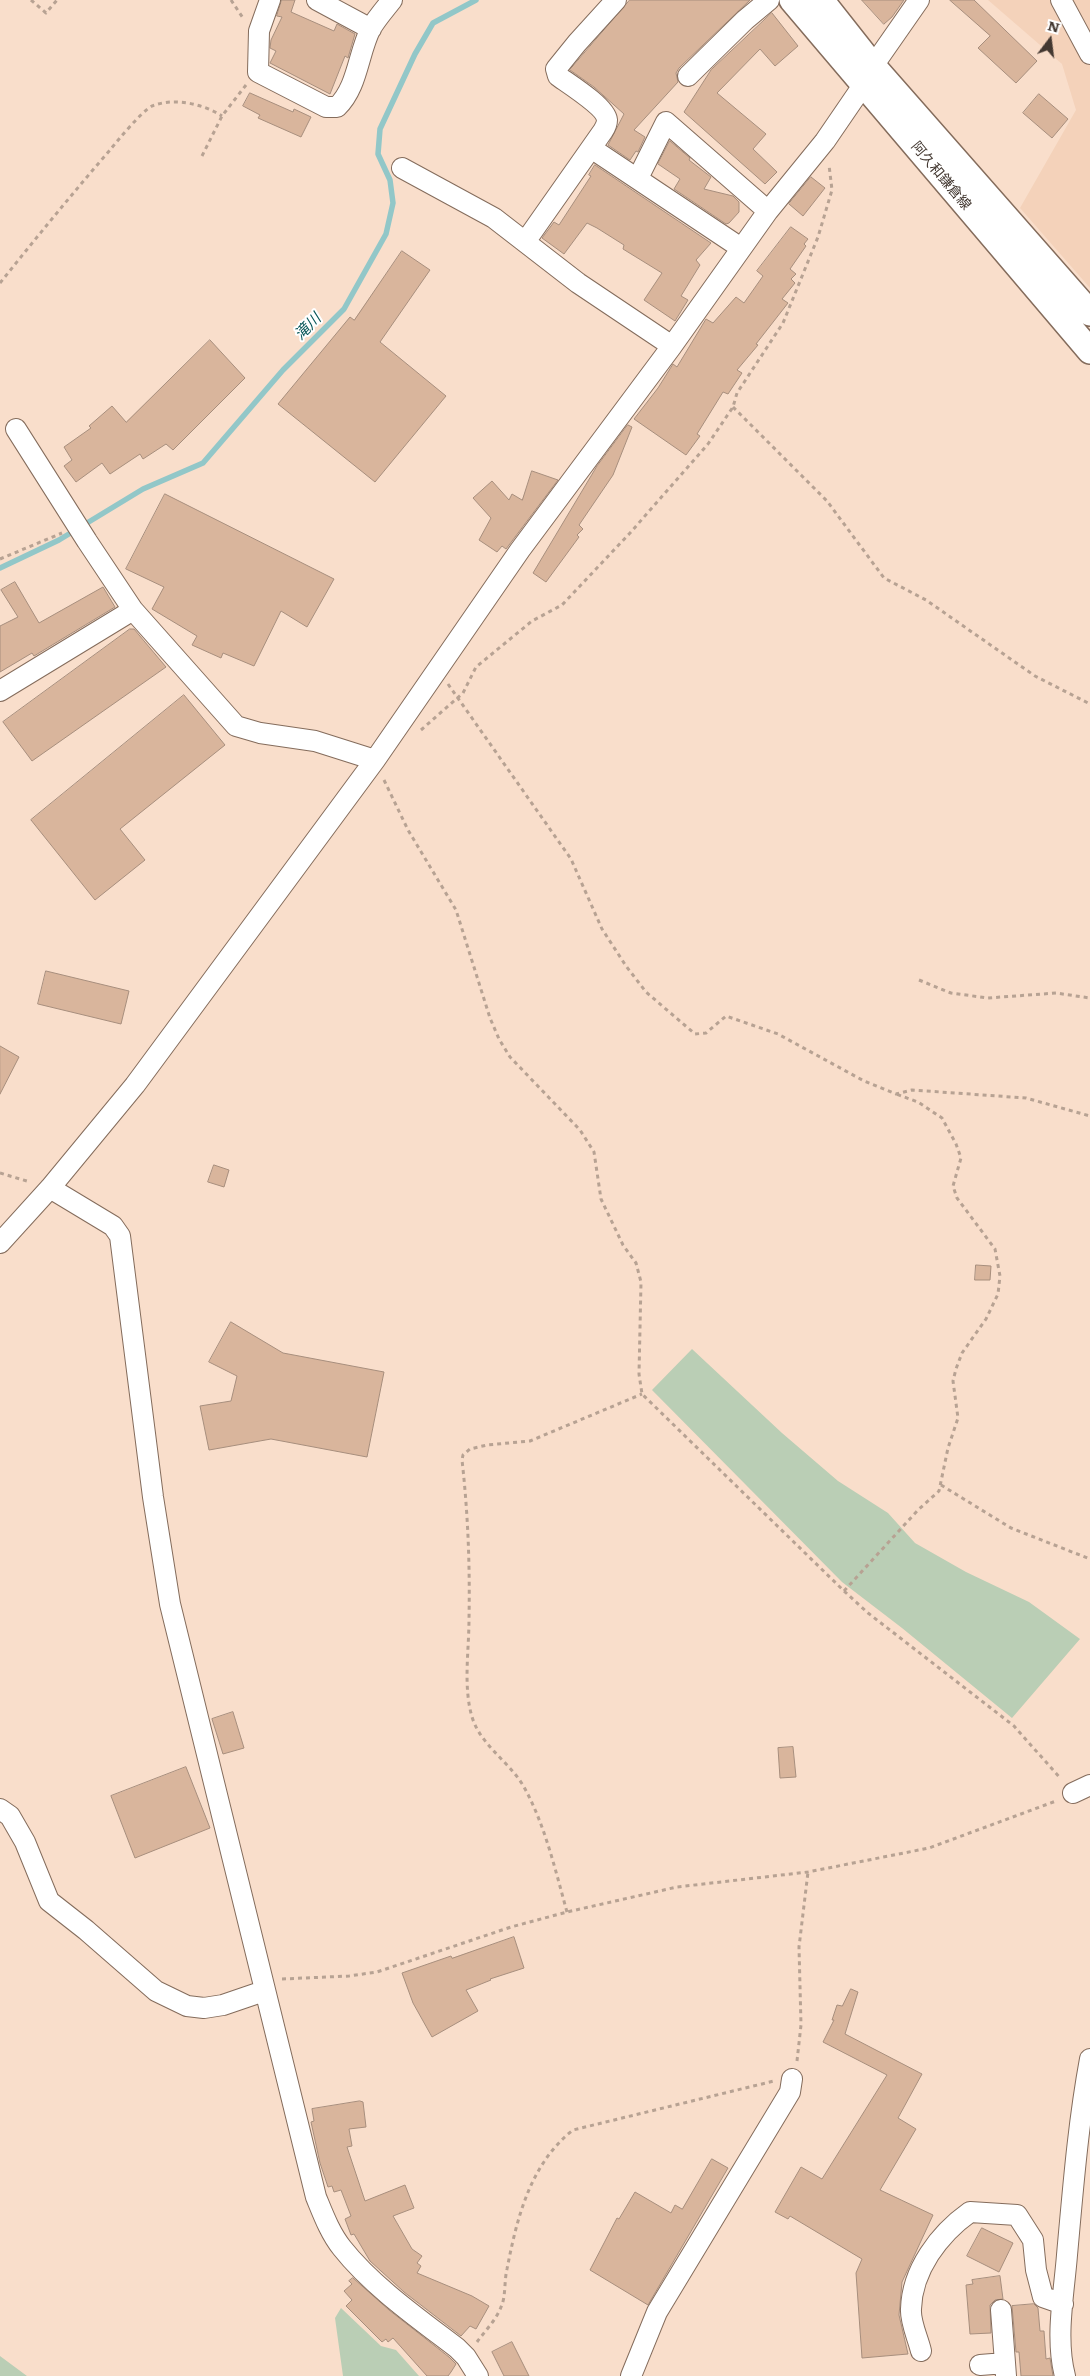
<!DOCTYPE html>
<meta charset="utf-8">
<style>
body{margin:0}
#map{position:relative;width:1090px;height:2376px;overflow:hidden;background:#f9decb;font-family:Literata,serif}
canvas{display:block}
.north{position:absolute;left:1025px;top:15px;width:50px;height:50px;-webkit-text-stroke:4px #fff;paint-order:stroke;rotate:15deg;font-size:14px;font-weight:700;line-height:20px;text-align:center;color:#433831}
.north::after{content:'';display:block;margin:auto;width:18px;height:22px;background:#433831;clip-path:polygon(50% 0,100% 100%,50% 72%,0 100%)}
</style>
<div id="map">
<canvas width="1090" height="2376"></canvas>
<div class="north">N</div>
</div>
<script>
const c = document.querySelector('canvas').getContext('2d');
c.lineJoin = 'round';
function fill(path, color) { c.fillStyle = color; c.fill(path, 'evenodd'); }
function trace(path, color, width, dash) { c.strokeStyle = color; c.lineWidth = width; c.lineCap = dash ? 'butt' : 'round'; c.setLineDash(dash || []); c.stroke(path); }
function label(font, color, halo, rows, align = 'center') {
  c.font = font + ' Literata,"Noto Sans JP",serif'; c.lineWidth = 4; c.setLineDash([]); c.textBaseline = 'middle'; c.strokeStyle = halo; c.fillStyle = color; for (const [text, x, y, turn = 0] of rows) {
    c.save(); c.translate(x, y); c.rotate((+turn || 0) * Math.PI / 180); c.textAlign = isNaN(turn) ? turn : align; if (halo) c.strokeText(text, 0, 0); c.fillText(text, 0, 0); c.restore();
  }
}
const built = new Path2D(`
 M 988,0 L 1090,0 L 1090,288 L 1020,208 L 1076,110 L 1062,64 Z`);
const green = new Path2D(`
 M 692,1349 L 782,1433 L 838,1481 L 888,1513 L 915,1543 L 966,1572 L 1029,1602 L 1080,1639 L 1012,1718 L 902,1628 L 842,1582 L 652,1390 Z
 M 341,2308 L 381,2346 L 396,2350 L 419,2376 L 343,2376 L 335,2318 Z
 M 0,2356 L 27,2376 L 0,2376 Z`);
const stream = new Path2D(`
 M 0,568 L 59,540 L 143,489 L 203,463 L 283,370 L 344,309 L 386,234 L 393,203 L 390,180 L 378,154 L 380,129 L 415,54 L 433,23 L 476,0`);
const building = new Path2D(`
 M 282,0 L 295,0 L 291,12 L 334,31 L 337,24 L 355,34 L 348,58 L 345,56 L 330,94 L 270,63 L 276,51 L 270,48 L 271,40 L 282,17 L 277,16 Z
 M 630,0 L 750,0 L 679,68 L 676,73 L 678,82 L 634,130 L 645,137 L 638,152 L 636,151 L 630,160 L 608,145 L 624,114 L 594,87 L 570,70 Z
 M 862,0 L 904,0 L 892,17 L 884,24 Z
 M 950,0 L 974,0 L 1037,61 L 1016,83 L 978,48 L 990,36 Z
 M 772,13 L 798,46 L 775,66 L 760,49 L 717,93 L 766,134 L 753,149 L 777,172 L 765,184 L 684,112 L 711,70 Z
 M 250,93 L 293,112 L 294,109 L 311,117 L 301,137 L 258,118 L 260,115 L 243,106 Z
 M 1039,94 L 1068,119 L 1052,138 L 1023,113 Z
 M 670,141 L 690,158 L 689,160 L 711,177 L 704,189 L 733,196 L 739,202 L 739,212 L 729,223 L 726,224 L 674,189 L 680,179 L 658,164 Z
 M 595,165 L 711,243 L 696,260 L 700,265 L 681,296 L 688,300 L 675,321 L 644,300 L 662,273 L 623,249 L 624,245 L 597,228 L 587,223 L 564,254 L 542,238 L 554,222 L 559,225 L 591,176 L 589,175 Z
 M 811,177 L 825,188 L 803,216 L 789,204 Z
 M 791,227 L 808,239 L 804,244 L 806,246 L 790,269 L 796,274 L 791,279 L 795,283 L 782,299 L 788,303 L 756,344 L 758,345 L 737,370 L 742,373 L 728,394 L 723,392 L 697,434 L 700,436 L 686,455 L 634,419 L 658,388 L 673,364 L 677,367 L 706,319 L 713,323 L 736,297 L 744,303 L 763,276 L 757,271 Z
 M 402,251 L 430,270 L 380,342 L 446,396 L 375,482 L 278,404 L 350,317 L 354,320 Z
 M 210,340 L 245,378 L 173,450 L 166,444 L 143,459 L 140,454 L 110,474 L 102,463 L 76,482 L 64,466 L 72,460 L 64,447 L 91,428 L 89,426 L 112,406 L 126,422 Z
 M 628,425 L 632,427 L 613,475 L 579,525 L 583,529 L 577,535 L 579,537 L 546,582 L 533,573 L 597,466 Z
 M 532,471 L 558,480 L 506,549 L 502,546 L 497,552 L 479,540 L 491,518 L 473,498 L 492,481 L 509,500 L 512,494 L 522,500 Z
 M 165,494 L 334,579 L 307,627 L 281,611 L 254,666 L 223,653 L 221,658 L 192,645 L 197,636 L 152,609 L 164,587 L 126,569 Z
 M 15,582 L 39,623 L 103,587 L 115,607 L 34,656 L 32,653 L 0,672 L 0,626 L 18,617 L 1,590 Z
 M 130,629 L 134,629 L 166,667 L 32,761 L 3,722 Z
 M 184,695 L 225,745 L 120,829 L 145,860 L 95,900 L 31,820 Z
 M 46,971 L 129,991 L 121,1024 L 38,1004 Z
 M 0,1046 L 19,1057 L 0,1094 Z
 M 214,1165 L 229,1170 L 224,1187 L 208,1182 Z
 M 976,1265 L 991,1266 L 990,1280 L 975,1280 Z
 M 231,1322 L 283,1353 L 384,1372 L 367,1457 L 271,1439 L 209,1450 L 200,1406 L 231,1401 L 237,1376 L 209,1362 Z
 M 233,1712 L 244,1748 L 223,1754 L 212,1719 Z
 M 793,1747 L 796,1777 L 780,1778 L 778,1748 Z
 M 186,1767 L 210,1828 L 135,1858 L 111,1796 Z
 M 514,1937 L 524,1968 L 490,1979 L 491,1980 L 466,1990 L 478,2011 L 432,2037 L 413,2003 L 402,1973 L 451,1956 L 452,1958 Z
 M 851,1989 L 858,1992 L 845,2034 L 922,2074 L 898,2118 L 916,2129 L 880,2190 L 933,2215 L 902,2282 L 899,2315 L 908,2354 L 862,2358 L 856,2273 L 862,2259 L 790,2216 L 788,2219 L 775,2212 L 801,2167 L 822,2179 L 887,2075 L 823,2042 L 834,2020 L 832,2020 L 837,2005 L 842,2006 Z
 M 360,2101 L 363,2102 L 366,2127 L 349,2129 L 352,2146 L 347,2147 L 365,2201 L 405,2185 L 414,2208 L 393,2216 L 412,2249 L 422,2256 L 417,2263 L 421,2266 L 417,2273 L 472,2296 L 489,2306 L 476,2329 L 470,2326 L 461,2336 L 404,2292 L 370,2261 L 354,2234 L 351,2235 L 345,2219 L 351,2216 L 341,2190 L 334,2192 L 332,2186 L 328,2187 L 320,2163 L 311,2122 L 314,2121 L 312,2109 Z
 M 712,2159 L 728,2168 L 648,2305 L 590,2270 L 617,2218 L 619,2219 L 635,2192 L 671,2213 L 675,2205 L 682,2209 Z
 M 982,2228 L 1013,2243 L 999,2272 L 967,2256 Z
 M 1000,2276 L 1003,2299 L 995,2300 L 990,2305 L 991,2333 L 970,2334 L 966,2285 L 973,2284 L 972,2280 Z
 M 353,2278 L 389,2310 L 449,2357 L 456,2364 L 451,2372 L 448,2376 L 427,2376 L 393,2338 L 388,2342 L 386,2339 L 382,2342 L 346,2306 L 352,2300 L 344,2291 L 352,2284 L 349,2281 Z
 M 1034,2304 L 1038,2308 L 1040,2331 L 1044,2331 L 1046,2359 L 1050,2358 L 1053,2376 L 1021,2376 L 1019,2352 L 1016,2352 L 1012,2306 Z
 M 512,2342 L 529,2376 L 504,2376 L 492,2352 Z`);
const path = new Path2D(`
 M 31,0 L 46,13 L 57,0
 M 231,0 L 243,18
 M 202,156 L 222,116 L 246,85
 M 0,283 C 36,238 72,194 110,150 C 118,140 142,111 152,106 C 175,97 203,104 222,116
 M 733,407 L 827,501 L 884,578 L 926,600 L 1035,676 L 1090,704
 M 0,559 L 62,533
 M 448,684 L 571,859 L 602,929 L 626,966 L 646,992 L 695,1034 L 706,1033 L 726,1016 L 778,1034 L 864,1081 L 896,1094 L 912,1090 L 1026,1098 L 1090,1116
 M 421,730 L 463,693 L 476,667 L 532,621 L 562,605 L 630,533 L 708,444 L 733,407 L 737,393 L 783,323 L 818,237 L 832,190 L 829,165
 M 384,780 L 408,830 L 456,910 L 490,1018 L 499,1039 L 510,1057 L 580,1130 L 594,1152 L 601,1199 L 623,1245 L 636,1263 L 641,1282 L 639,1374 L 642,1394 L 844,1591 L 868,1613 L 1014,1726 L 1061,1779
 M 919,980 L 951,993 L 988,998 L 1056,993 L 1090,998
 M 0,1173 L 30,1182
 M 941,1485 L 1011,1528 L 1090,1559
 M 844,1591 L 918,1510 L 939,1491 L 948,1448 L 958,1418 L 953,1381 L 956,1369 L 962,1353 L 986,1319 L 998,1294 L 1000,1276 L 995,1249 L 957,1198 L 953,1186 L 961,1158 L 956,1144 L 942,1118 L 918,1102 L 896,1094
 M 567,1912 C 555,1869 545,1825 524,1787 C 509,1761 481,1746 472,1717 C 463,1686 469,1651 469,1619 C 470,1566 468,1513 462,1460 L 463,1455 L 470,1449 L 487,1445 L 530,1441 L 642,1394
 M 282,1979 L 349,1976 L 377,1972 L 511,1927 L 567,1912 L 677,1887 L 808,1872 L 929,1848 L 1056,1801
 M 797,2061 L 801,2025 L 799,1947 L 808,1872
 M 477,2342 C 485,2331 496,2320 501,2307 C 506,2297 504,2281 507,2269 C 517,2218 530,2164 573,2130 L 774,2081`);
const minor = new Path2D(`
 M 270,0 L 259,31 L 258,72 L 326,107 L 337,107 C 358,87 358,53 371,28 C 377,18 385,9 392,0
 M 317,0 L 371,29
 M 1061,0 L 1090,54
 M 688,76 L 745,20 L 769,0
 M 591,148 L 741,248
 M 402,168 L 494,218 L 578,283 L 672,346
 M 638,178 L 666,122 L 768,211
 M 525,242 L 603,131 C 605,128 607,124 607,120 C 606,107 569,84 558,76 L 556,69 L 577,43 L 616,0
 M 16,429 L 87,541 L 133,610 L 236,726 L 260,733 L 315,741 L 375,760
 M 0,691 L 133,610
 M 50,1188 L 113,1226 L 120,1236 L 153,1497 L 170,1604 L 316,2197 C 323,2214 330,2233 342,2248 C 372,2286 419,2319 457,2348 L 466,2357 L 478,2376
 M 0,1243 L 50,1188 L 135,1085 L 375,760 L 520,550 L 672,346 L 768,211 L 825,141 L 864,84 L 873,66 L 919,0
 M 1073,1793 L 1090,1785
 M 0,1809 L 10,1816 L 25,1842 L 49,1901 L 86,1930 L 156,1991 L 187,2006 L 204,2008 L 223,2005 L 264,1991
 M 1001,2310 L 1006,2376
 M 921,2351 C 918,2338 910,2322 911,2309 C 912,2270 939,2234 970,2212 L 1017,2215 L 1033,2240 L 1036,2270 L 1043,2297 L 1063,2304
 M 980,2365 L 1005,2363
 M 631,2376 L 657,2312 L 790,2092 L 792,2079
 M 1065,2376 C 1055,2338 1064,2294 1067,2255 C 1073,2189 1078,2124 1090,2059`);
const major = new Path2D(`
 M 792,0 L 1090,351
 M 821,0 L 873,66 L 1090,313`);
const streetNames = [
 ["阿久和鎌倉線",941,176,50]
];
const waterNames = [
 ["滝川",308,327,-46]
];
fill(built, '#f4d2ba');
fill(green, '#baceb5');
trace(stream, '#92c7c8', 5.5);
fill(building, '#d9b59c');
trace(building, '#a78e7d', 1);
trace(minor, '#846c5c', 22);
trace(major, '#846c5c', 28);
trace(path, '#b7a293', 3, [4, 4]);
trace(minor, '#fff', 20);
trace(major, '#fff', 25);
label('14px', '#433831', '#fff', streetNames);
label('italic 15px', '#075658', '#fff', waterNames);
</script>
